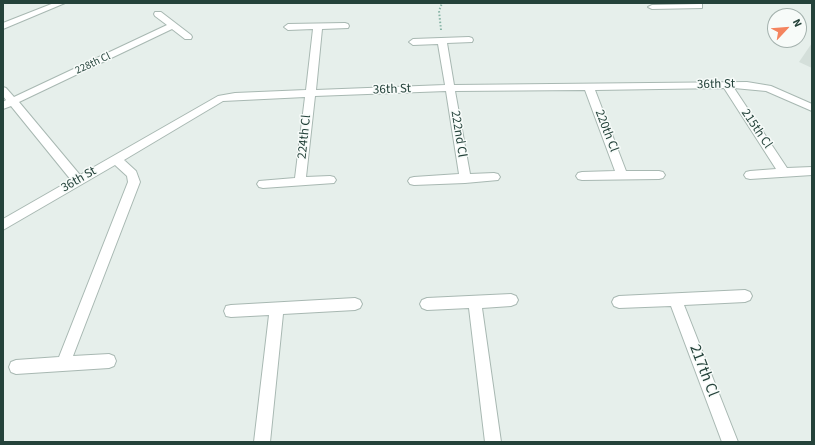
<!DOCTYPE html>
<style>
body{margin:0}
#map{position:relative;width:815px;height:445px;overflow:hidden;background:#e6efeb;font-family:"Source Sans 3",sans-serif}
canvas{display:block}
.frame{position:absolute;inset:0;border:4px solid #24423a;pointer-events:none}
.north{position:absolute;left:767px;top:8px;width:40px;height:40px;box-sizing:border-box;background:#f7fbf9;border:1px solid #a3b1ad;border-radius:50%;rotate:64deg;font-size:11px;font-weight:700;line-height:16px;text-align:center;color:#24423a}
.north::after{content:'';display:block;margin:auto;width:14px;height:18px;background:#f4845f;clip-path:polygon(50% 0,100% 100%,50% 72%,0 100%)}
</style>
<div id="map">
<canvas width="815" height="445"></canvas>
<div class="frame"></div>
<div class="north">N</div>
</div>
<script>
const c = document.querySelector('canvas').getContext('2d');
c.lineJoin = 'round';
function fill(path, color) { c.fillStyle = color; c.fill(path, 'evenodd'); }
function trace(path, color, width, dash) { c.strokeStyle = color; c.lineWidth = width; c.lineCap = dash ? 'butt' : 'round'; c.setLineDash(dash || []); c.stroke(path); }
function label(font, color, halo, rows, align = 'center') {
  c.font = font + ' "Source Sans 3",sans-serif'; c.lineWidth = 3; c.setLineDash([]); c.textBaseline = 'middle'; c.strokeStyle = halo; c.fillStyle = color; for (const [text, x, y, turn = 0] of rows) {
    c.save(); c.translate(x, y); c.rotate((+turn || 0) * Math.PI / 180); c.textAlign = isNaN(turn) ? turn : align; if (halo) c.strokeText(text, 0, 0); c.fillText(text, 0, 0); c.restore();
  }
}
const built = new Path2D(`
 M 812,43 L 812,68 L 799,62 Z`);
const path = new Path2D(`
 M 441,30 L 439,11 L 442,3`);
const street = new Path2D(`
 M 54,3 L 65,3 L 3,29 L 3,23 Z
 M 699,4 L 702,4 L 702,8 L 652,9 L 648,7 L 652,5 Z
 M 155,12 L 161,12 L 191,35 L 192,37 L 191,39 L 185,39 L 172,29 L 19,102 L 80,175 L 218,96 L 235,93 L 306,90 L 313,29 L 288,30 L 284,27 L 288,24 L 345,23 L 348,24 L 349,26 L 348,28 L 322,29 L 316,90 L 445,85 L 438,44 L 413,45 L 409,42 L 413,39 L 469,37 L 472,38 L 473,40 L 472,42 L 447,43 L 454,85 L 747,82 L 771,86 L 812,104 L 812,111 L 766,91 L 734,88 L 787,168 L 812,167 L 812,175 L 750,179 L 746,178 L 744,175 L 746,172 L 750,171 L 776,169 L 724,88 L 595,90 L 626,171 L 659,171 L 663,172 L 665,175 L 663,178 L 659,179 L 582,180 L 578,179 L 576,176 L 578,173 L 582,172 L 615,171 L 585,90 L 455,91 L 470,174 L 494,173 L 498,174 L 500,177 L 498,180 L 465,183 L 414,185 L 410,184 L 408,181 L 410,178 L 414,177 L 459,174 L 446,91 L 315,96 L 306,177 L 330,176 L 334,177 L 336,180 L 334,183 L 263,188 L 259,187 L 257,184 L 259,181 L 295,178 L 305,97 L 223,101 L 124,160 L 136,171 L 140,182 L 73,356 L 109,354 L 114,356 L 116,361 L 114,366 L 109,368 L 16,374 L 11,372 L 9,367 L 11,362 L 16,360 L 59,357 L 128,182 L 127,176 L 115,165 L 3,230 L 3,219 L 71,180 L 11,106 L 3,109 L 3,102 L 6,100 L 3,96 L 3,87 L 6,88 L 14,97 L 167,25 L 155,16 L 154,14 Z
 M 745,290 L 750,292 L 752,296 L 750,300 L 745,302 L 684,305 L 738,442 L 722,442 L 671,306 L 619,308 L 614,306 L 612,302 L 614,298 L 619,296 Z
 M 511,294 L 516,296 L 518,300 L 516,304 L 511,306 L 482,308 L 501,442 L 485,442 L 469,308 L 427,310 L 422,308 L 420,304 L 422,300 L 427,298 Z
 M 355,298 L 360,300 L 362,304 L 360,308 L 355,310 L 283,314 L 270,442 L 254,442 L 269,315 L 231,317 L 226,316 L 224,311 L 226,306 L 231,305 Z`);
const farStreetnames = [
 ["228th Cl",93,64,-25]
];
const streetNames = [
 ["36th St",716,85,-1],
 ["36th St",392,90,-2],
 ["215th Cl",756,129,56],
 ["220th Cl",606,131,69],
 ["222nd Cl",458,134,81],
 ["224th Cl",305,137,-84],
 ["36th St",79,180,-30]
];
const nearStreetnames = [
 ["217th Cl",703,371,69]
];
fill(built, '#d4dfda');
trace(street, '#a8b8b2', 2);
trace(path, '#86b3a5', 2, [1.5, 2]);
fill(street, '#fff');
label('11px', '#24423a', '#f7fbf9', farStreetnames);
label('13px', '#24423a', '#f7fbf9', streetNames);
label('16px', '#24423a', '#f7fbf9', nearStreetnames);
</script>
